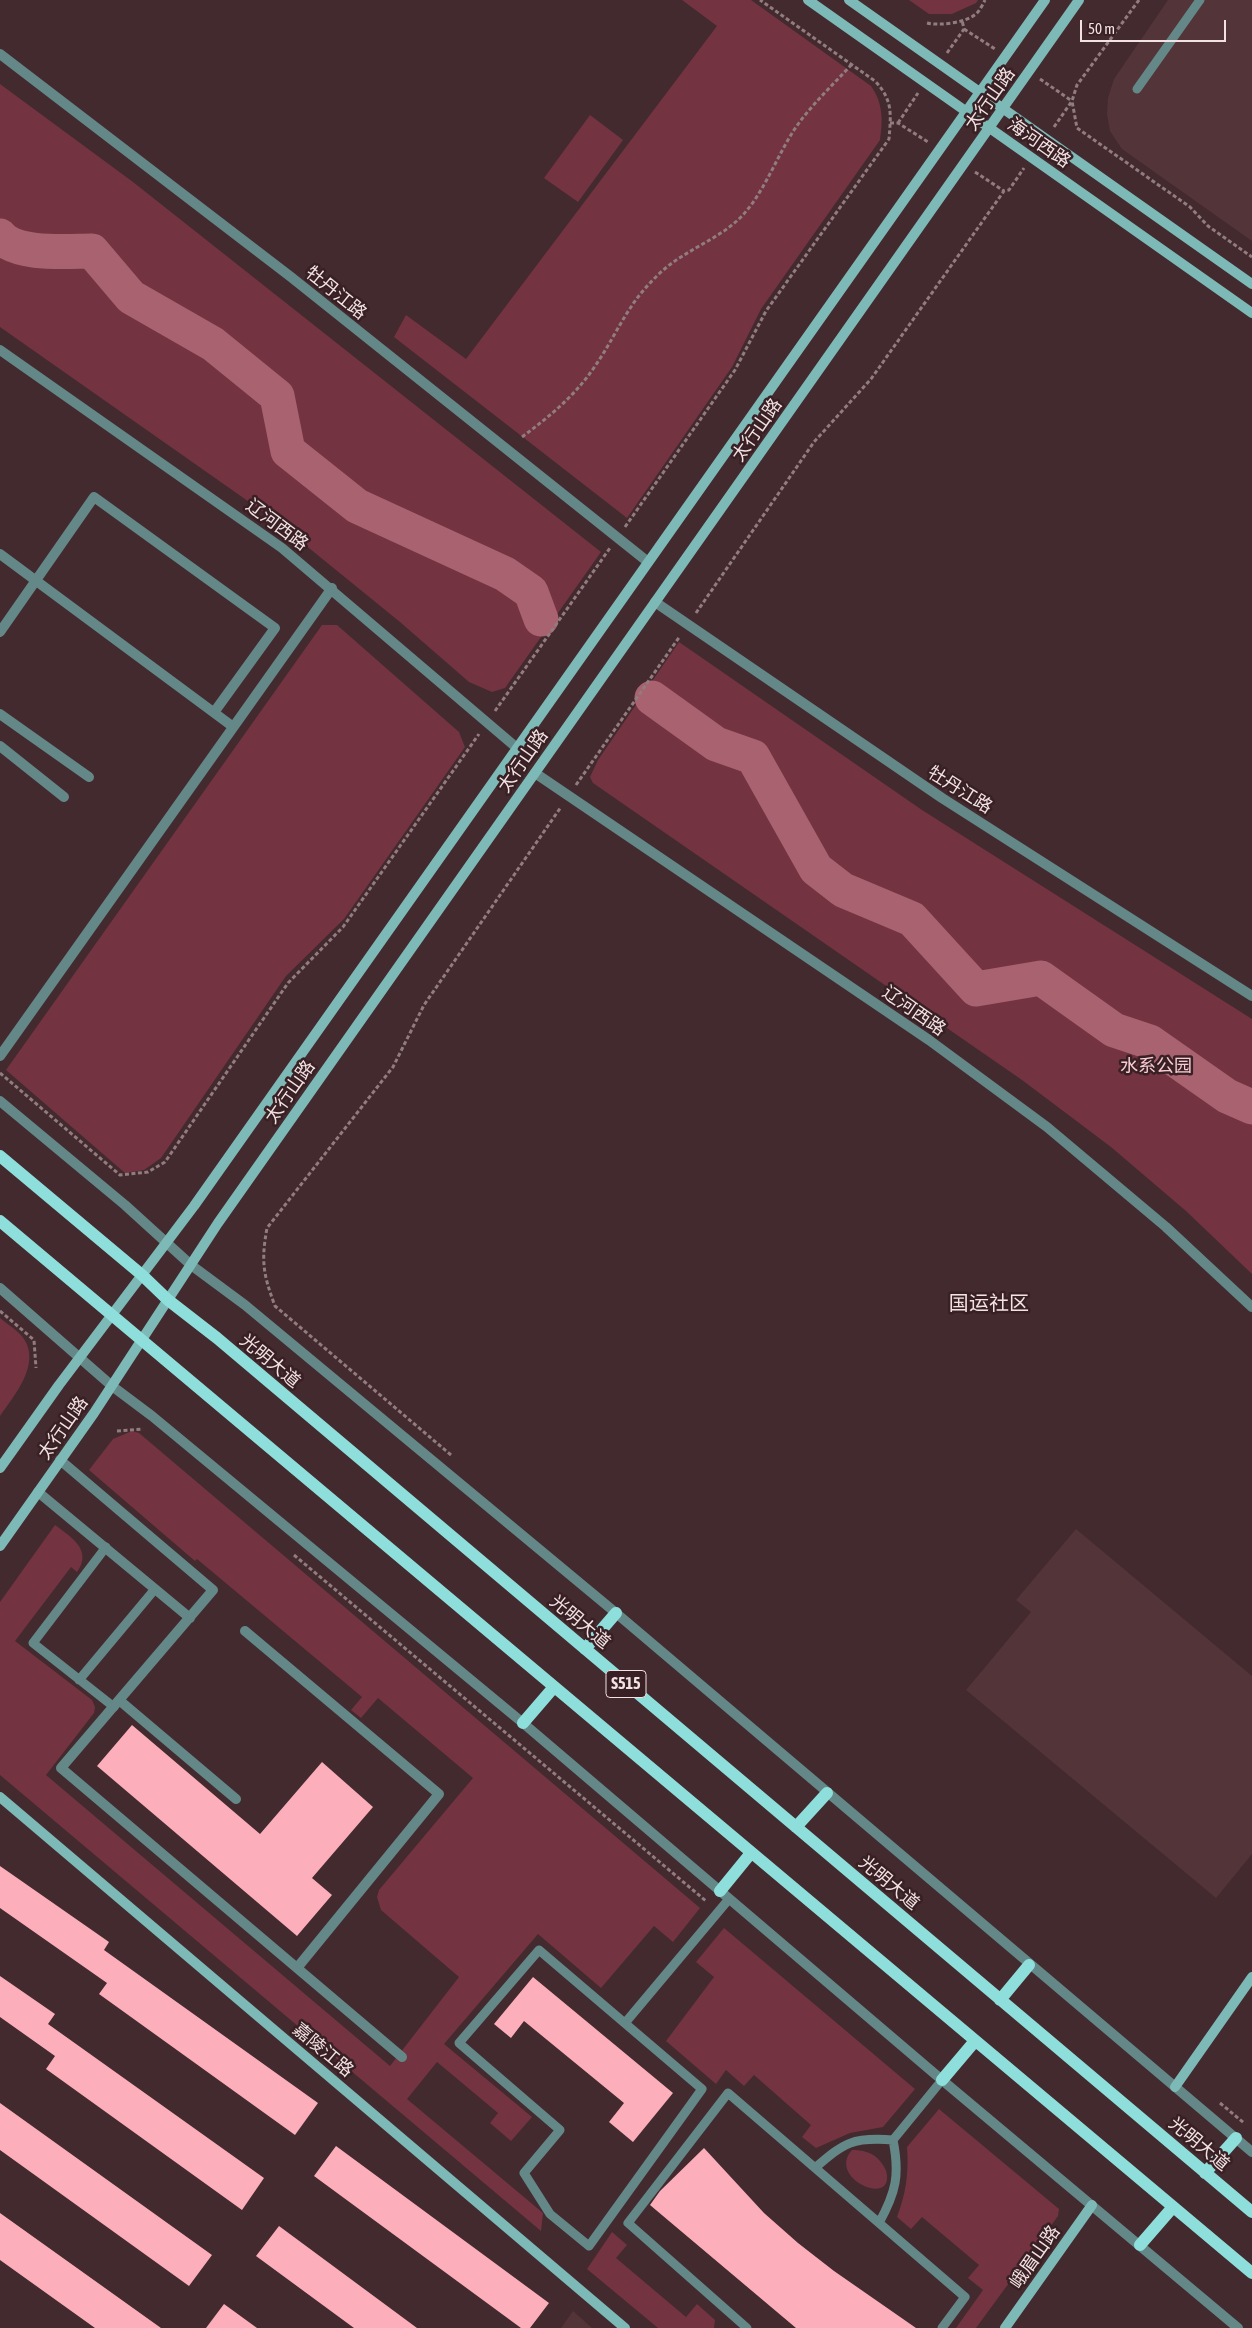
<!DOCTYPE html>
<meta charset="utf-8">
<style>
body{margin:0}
#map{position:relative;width:1252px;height:2328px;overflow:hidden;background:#432a2e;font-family:"Asap Condensed",sans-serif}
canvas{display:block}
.scale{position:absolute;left:1080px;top:20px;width:146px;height:22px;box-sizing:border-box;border:2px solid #f3e2e4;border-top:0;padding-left:6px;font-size:15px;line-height:18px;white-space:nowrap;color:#f3e2e4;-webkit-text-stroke:4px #382024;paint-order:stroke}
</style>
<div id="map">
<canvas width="1252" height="2328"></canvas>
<div class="scale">50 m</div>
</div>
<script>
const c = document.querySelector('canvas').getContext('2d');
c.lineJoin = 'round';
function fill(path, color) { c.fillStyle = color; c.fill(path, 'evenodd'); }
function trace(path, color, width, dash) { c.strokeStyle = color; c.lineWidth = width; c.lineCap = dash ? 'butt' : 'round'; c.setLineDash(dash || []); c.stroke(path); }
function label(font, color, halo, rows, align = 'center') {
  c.font = font + ' "Asap Condensed","Noto Sans SC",sans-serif'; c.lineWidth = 5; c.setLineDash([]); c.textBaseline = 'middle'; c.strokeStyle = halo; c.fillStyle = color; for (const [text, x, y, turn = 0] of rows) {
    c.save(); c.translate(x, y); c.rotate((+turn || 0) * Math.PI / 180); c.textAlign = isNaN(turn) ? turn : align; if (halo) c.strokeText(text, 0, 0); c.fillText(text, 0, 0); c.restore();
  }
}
const built = new Path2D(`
 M 1168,0 L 1252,0 L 1252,241 L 1122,149 L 1110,131 L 1107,114 L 1108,98 L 1114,79 Z
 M 1076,1529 L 1252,1676 L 1252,1854 L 1216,1898 L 966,1690 L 1031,1612 L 1016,1600 Z
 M 573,2311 L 592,2328 L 561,2328 Z`);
const green = new Path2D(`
 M 682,0 L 751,0 L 871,86 C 883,103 883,120 880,140 L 761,309 L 732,367 L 627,518 L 394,337 L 406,315 L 466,359 L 717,26 Z
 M 909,0 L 978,0 L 976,3 L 952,14 L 929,14 Z
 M 0,84 L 133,182 L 601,552 L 505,688 L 492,692 L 469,682 L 400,622 L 272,518 L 0,327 Z
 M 590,115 L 623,140 L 578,202 L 544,178 Z
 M 322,625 L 337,625 L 459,732 L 465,747 L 344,919 L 286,976 L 161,1158 L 144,1170 L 125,1173 L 6,1070 Z
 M 679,642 L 922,810 L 1252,1019 L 1252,1274 L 1186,1211 L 1111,1147 L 1022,1080 L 593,783 L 590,777 L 598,760 Z
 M 0,1318 C 7,1324 19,1331 24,1339 C 41,1364 14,1396 0,1416 Z
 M 132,1431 L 139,1433 L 700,1908 L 673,1942 L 654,1926 L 601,1988 L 538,1934 L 444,2044 L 532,2117 L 511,2141 L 490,2123 L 498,2113 L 437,2062 L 407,2099 L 543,2213 L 541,2231 L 0,1775 L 0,1602 L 55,1525 C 71,1537 93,1550 77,1572 L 71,1567 L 15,1641 L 92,1700 L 95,1707 L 94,1713 L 46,1775 L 390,2066 L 459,1977 L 381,1910 L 377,1897 L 379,1890 L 473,1778 L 378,1698 L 361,1718 L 351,1710 L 362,1697 L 197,1559 L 195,1561 L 89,1470 L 113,1439 Z
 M 724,1928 L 915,2089 L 883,2127 L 850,2133 L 816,2148 L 802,2137 L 811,2125 L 754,2075 L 744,2086 L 726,2070 L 716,2084 L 666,2041 L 714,1977 L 696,1962 Z
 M 939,2109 L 1059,2209 L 1058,2216 L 976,2328 L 956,2328 L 983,2290 L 968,2278 L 979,2265 L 922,2217 L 911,2229 L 897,2217 C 906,2193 909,2173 907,2147 Z
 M 852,2150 C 862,2150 873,2152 880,2161 C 884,2166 888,2172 887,2179 C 885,2204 828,2176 852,2150 Z
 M 612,2232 L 627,2245 L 616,2258 L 686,2317 L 697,2304 L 715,2320 L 714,2328 L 658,2328 L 587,2269 Z`);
const river = new Path2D(`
 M 0,236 C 17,256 68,251 92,251 L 131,297 L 213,344 L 277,396 L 288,451 L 357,506 L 505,574 L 531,592 L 541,619
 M 652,698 L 716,744 L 753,757 L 816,869 L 843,890 L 912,919 L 976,989 L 1041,978 L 1114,1030 L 1150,1042 L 1227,1096 L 1252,1107`);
const building = new Path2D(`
 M 132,1725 L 260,1834 L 322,1762 L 373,1807 L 312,1878 L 332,1895 L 297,1936 L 97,1766 Z
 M 0,1866 L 109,1942 L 104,1950 L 318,2103 L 295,2135 L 99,1994 L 107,1983 L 0,1908 Z
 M 0,1976 L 55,2014 L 48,2024 L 264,2178 L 242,2210 L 46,2069 L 55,2056 L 0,2017 Z
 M 533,1977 L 673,2093 L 633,2142 L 609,2122 L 624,2103 L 524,2021 L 511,2038 L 494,2024 Z
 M 0,2103 L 212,2255 L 189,2286 L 0,2150 Z
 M 336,2146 L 549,2303 L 530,2328 L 521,2328 L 314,2176 Z
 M 704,2148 L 764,2213 L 798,2243 L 834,2271 L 916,2328 L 796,2328 L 650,2205 L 660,2191 Z
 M 0,2213 L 161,2328 L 95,2328 L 0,2260 Z
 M 279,2226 L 417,2328 L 354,2328 L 256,2256 Z
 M 224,2304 L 257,2328 L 206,2328 Z`);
const path = new Path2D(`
 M 1139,0 L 1077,85 L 1072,101 L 1077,128 L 1190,207 L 1208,226 L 1252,257
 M 927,23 C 939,26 967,23 977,13 C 980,10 983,4 985,0
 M 964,29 L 995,49
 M 947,53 L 964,29 L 962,20
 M 1040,79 L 1072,101
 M 890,123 L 898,123 L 928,142
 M 898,123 L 918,93
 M 1054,127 L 1072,101
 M 975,172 L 1004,191
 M 522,437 C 550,416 576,395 595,366 C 612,342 623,315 642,292 C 653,279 666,266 681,257 C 701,244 724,234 741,217 C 764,193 776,158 794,130 C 810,106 832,86 852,64
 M 625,527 L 735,370 L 766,311 L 889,139 C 891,114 893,100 875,81 L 760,0
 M 696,613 L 814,442 L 871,379 L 1004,191 L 1009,190 L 1024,168
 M 495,711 L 610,548
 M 576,785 L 680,636
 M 0,1073 L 120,1175 L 148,1172 L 165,1162 L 288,983 L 343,927 L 479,734
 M 0,1311 L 34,1340 L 36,1368
 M 117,1431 L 143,1429
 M 451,1455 L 275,1306 C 263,1274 261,1261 267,1228 L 393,1067 L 424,1005 L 561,807
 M 294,1555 L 706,1901
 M 1220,2103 L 1244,2123`);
const lane = new Path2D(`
 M 1137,89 L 1200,0
 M 106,1547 L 33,1643 L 114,1707
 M 79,1680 L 155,1589
 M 539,1950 L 702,2089 L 589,2246 L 550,2214 L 524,2173 L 560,2130 L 459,2043 Z
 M 625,2023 L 729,1899
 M 815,2168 C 845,2142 853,2137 893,2140
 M 879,2223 C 896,2192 900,2175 893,2140 L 942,2080
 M 747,2328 L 628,2223 L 728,2093 L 965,2297 L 942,2328`);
const street = new Path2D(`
 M 0,54 L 291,277 L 648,562
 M 0,350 L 282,548 L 517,748
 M 0,554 L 232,726
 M 655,602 L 942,798 L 1252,996
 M 0,632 L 94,497 L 275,628 L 215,711
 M 0,714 L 89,777
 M 0,746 L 64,797
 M 535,773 L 929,1040 L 1047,1127 L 1166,1227 L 1252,1307
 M 0,1056 L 332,588
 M 0,1101 L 125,1205 L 191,1265 L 245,1305 L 616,1613 L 1252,2152
 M 0,1288 L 112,1386 L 152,1416 L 523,1723 L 942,2080 L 1238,2328
 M 60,1460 L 213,1590 L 61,1768 L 402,2057
 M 38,1492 L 190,1618
 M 245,1631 L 439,1794 L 297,1968
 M 119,1700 L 236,1799`);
const secondary = new Path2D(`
 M 808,0 L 1252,313
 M 849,0 L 1252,284
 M 0,1468 L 59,1385 L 194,1206 L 1045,0
 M 0,1546 L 94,1413 L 218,1223 L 1079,0
 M 0,1797 L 625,2328
 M 1175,2087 L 1252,1977
 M 1005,2328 L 1092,2205`);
const primary = new Path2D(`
 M 0,1156 L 142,1275 L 168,1300 L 217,1338 L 1252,2212
 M 0,1221 L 1252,2273
 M 585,1649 L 616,1613
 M 523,1723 L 554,1687
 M 796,1827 L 827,1793
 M 720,1891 L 751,1853
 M 1000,2000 L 1029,1965
 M 942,2080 L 975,2041
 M 1205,2173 L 1236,2138
 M 1140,2245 L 1173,2207`);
const shields = [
 [626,1684,40]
];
const shieldNames = [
 ["S515",626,1684]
];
const streetNames = [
 ["太行山路",990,99,-55],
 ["海河西路",1039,143,35],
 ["牡丹江路",336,293,39],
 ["太行山路",757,430,-55],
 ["辽河西路",277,525,37],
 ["太行山路",523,761,-55],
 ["牡丹江路",960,790,32],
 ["辽河西路",914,1011,35],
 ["太行山路",290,1092,-55],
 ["光明大道",270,1361,40],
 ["太行山路",63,1428,-55],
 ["光明大道",580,1622,40],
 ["光明大道",889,1883,40],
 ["嘉陵江路",323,2050,40],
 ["光明大道",1199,2144,40],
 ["峨眉山路",1035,2257,-55]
];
const parkNames = [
 ["水系公园",1156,1066]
];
const quarterNames = [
 ["国运社区",989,1304]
];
fill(built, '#533438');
fill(green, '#743341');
trace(river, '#a9626f', 35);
fill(building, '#fcaeba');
trace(path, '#917c7f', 3, [4, 2.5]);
trace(lane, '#638887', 9);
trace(street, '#638887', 10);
trace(secondary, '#7cb9b7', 10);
trace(primary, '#8edfdc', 12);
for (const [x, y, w] of shields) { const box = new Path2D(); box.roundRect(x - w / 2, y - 13.5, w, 27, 4); c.fillStyle = '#382024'; c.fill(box); trace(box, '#f3e2e4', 1); }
label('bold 16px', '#f3e2e4', null, shieldNames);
label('18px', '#f3e2e4', '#382024', streetNames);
label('18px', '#f8cdd3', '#382024', parkNames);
label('20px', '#f3e2e4', '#382024', quarterNames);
</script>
